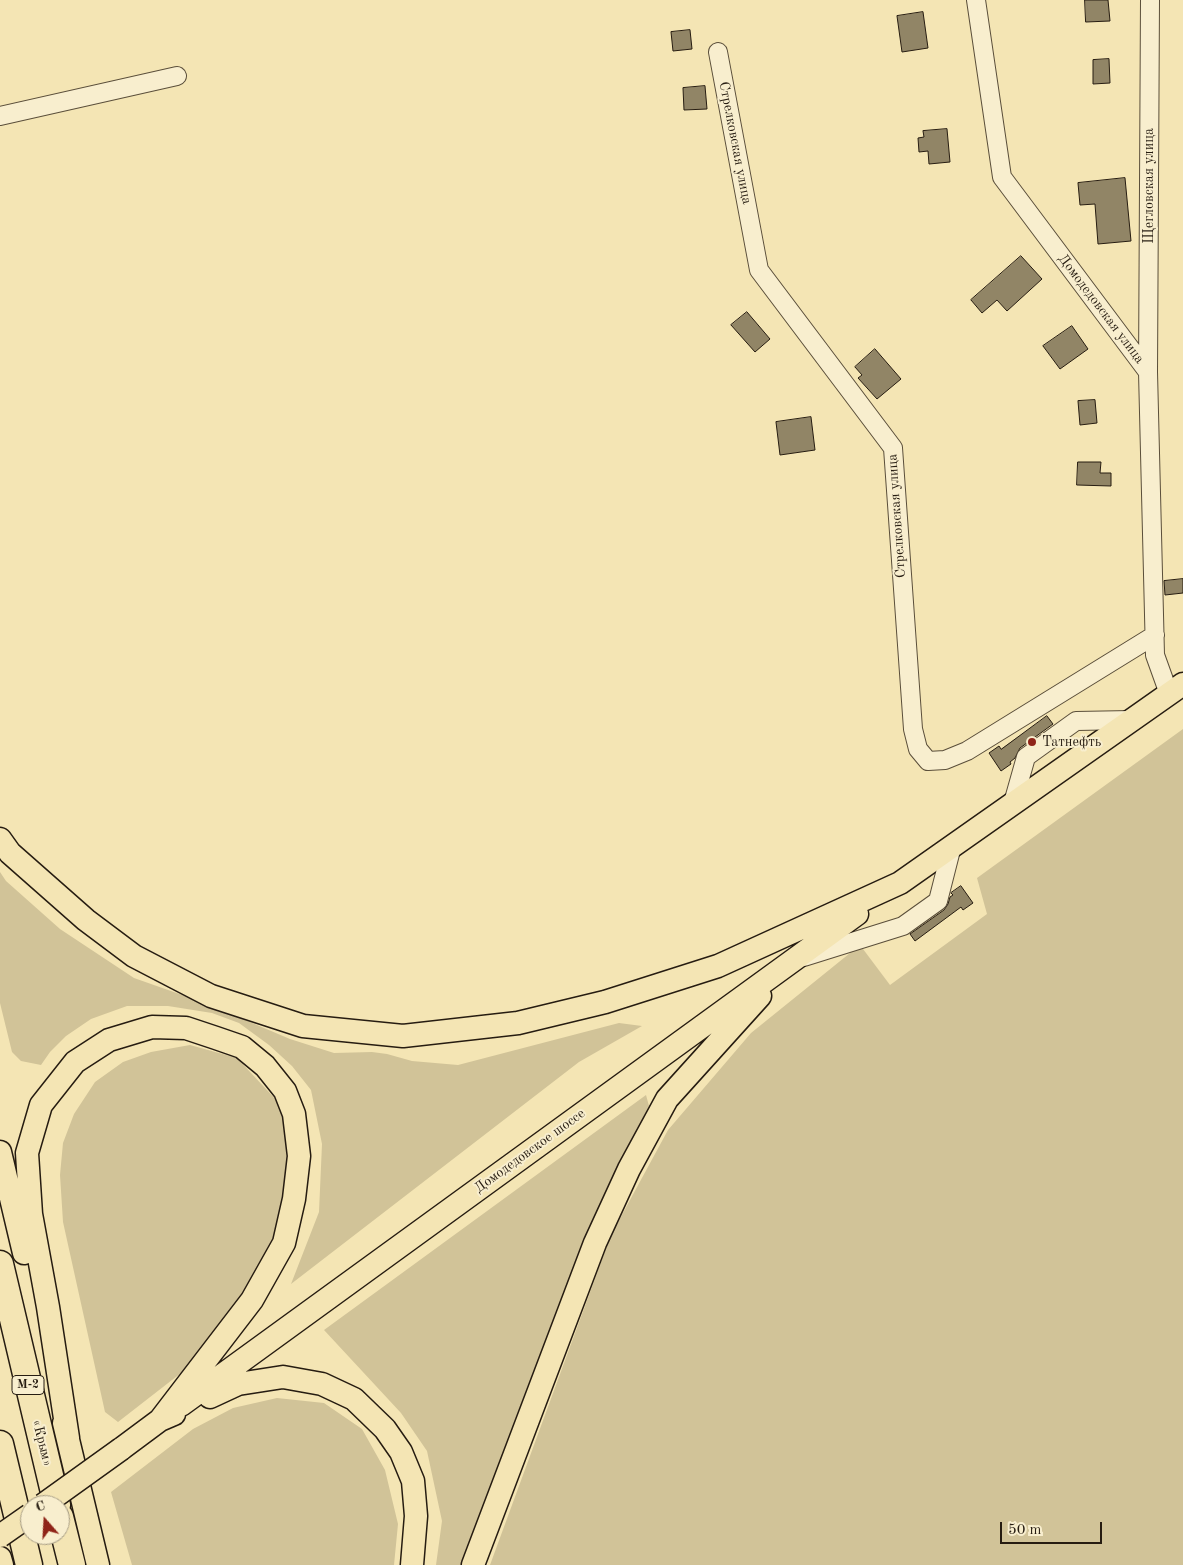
<!DOCTYPE html>
<meta charset="utf-8">
<style>
body{margin:0}
#map{position:relative;width:1183px;height:1565px;overflow:hidden;background:#f4e5b4;font-family:"Old Standard TT",serif}
canvas{display:block}
.north{position:absolute;left:20px;top:1495px;width:50px;height:50px;box-sizing:border-box;background:#f8eece;border:1px solid #a49a82;border-radius:50%;rotate:341deg;font-size:14px;font-weight:700;line-height:20px;text-align:center;color:#261c11}
.north::after{content:'';display:block;margin:auto;width:18px;height:22px;background:#8f2418;clip-path:polygon(50% 0,100% 100%,50% 72%,0 100%)}
.scale{position:absolute;left:1000px;top:1522px;width:102px;height:22px;box-sizing:border-box;border:2px solid #261c11;border-top:0;padding-left:6px;font-size:15px;line-height:18px;white-space:nowrap;color:#261c11;-webkit-text-stroke:4px #f8eece;paint-order:stroke}
</style>
<div id="map">
<canvas width="1183" height="1565"></canvas>
<div class="north">С</div>
<div class="scale">50 m</div>
</div>
<script>
const c = document.querySelector('canvas').getContext('2d');
c.lineJoin = 'round';
function fill(path, color) { c.fillStyle = color; c.fill(path, 'evenodd'); }
function trace(path, color, width, dash) { c.strokeStyle = color; c.lineWidth = width; c.lineCap = dash ? 'butt' : 'round'; c.setLineDash(dash || []); c.stroke(path); }
function label(font, color, halo, rows, align = 'center') {
  c.font = font + ' "Old Standard TT",serif'; c.lineWidth = 4; c.setLineDash([]); c.textBaseline = 'middle'; c.strokeStyle = halo; c.fillStyle = color; for (const [text, x, y, turn = 0] of rows) {
    c.save(); c.translate(x, y); c.rotate((+turn || 0) * Math.PI / 180); c.textAlign = isNaN(turn) ? turn : align; if (halo) c.strokeText(text, 0, 0); c.fillText(text, 0, 0); c.restore();
  }
}
const green = new Path2D(`
 M 1183,729 L 1183,1565 L 490,1565 L 611,1235 L 668,1130 L 751,1033 L 860,945 L 890,985 L 987,914 L 977,878 Z
 M 0,872 L 6,881 L 60,929 L 134,978 L 205,1003 L 290,1039 L 334,1053 L 372,1052 L 387,1054 L 412,1061 L 458,1065 L 619,1023 L 642,1026 L 579,1062 L 291,1284 L 319,1212 L 322,1144 L 311,1090 L 292,1066 L 269,1045 L 239,1023 L 212,1013 L 168,1006 L 127,1006 L 91,1019 L 66,1036 L 50,1052 L 41,1065 L 21,1061 L 12,1052 L 0,1003 Z
 M 190,1045 L 237,1058 L 280,1104 L 289,1151 L 286,1219 L 256,1278 L 190,1366 L 118,1422 L 105,1412 L 63,1222 L 60,1175 L 63,1143 L 74,1114 L 95,1082 L 123,1062 L 151,1052 Z
 M 646,1095 L 649,1106 L 599,1207 L 464,1565 L 436,1565 L 442,1521 L 427,1451 L 401,1413 L 324,1330 Z
 M 277,1398 L 324,1403 L 362,1429 L 385,1470 L 398,1524 L 394,1565 L 132,1565 L 111,1492 L 193,1429 L 233,1408 Z`);
const building = new Path2D(`
 M 1085,0 L 1108,0 L 1110,21 L 1086,22 Z
 M 923,12 L 928,48 L 902,52 L 897,16 Z
 M 690,30 L 692,49 L 673,51 L 671,32 Z
 M 1109,59 L 1110,83 L 1093,84 L 1093,60 Z
 M 705,86 L 707,109 L 684,110 L 683,88 Z
 M 947,129 L 950,162 L 929,164 L 928,151 L 919,152 L 918,138 L 924,137 L 923,131 Z
 M 1125,178 L 1131,241 L 1098,244 L 1095,204 L 1080,205 L 1078,183 Z
 M 1021,256 L 1042,279 L 1007,311 L 997,300 L 982,313 L 971,300 Z
 M 747,312 L 770,339 L 755,352 L 731,325 Z
 M 1072,326 L 1088,349 L 1060,369 L 1043,346 Z
 M 875,349 L 901,379 L 877,399 L 858,378 L 862,375 L 855,367 Z
 M 1095,400 L 1097,423 L 1080,425 L 1078,401 Z
 M 811,417 L 815,450 L 780,455 L 776,422 Z
 M 1078,462 L 1101,462 L 1100,473 L 1111,473 L 1111,486 L 1077,485 Z
 M 1183,579 L 1183,593 L 1165,595 L 1164,581 Z
 M 1047,716 L 1053,724 L 1020,748 L 1015,758 L 1010,762 L 1011,764 L 1001,771 L 989,753 L 999,746 L 1001,749 Z
 M 961,886 L 973,903 L 963,910 L 961,907 L 915,941 L 910,934 L 944,910 L 948,904 L 950,897 L 953,895 L 951,893 Z`);
const minor = new Path2D(`
 M 976,0 L 1002,177 L 1148,372 L 1155,655 L 1169,694
 M 718,52 L 759,270 L 893,448 L 913,729 L 918,749 L 928,761 L 945,760 L 967,751 L 1155,635
 M 0,116 L 177,76
 M 1148,372 L 1150,0
 M 1013,803 L 1026,757 L 1076,721 L 1131,720
 M 804,957 L 903,926 L 938,901 L 952,846`);
const major = new Path2D(`
 M 0,839 L 10,853 L 86,920 L 134,956 L 211,996 L 303,1026 L 403,1036 L 518,1023 L 605,1002 L 718,966 L 900,883 L 1183,684
 M 0,1152 L 24,1253
 M 210,1397 L 238,1384 L 283,1377 L 322,1384 L 354,1399 L 385,1429 L 401,1452 L 413,1481 L 416,1516 L 412,1565
 M 181,1405 L 857,914
 M 64,1423 L 98,1565
 M 68,1438 L 48,1307 L 31,1214 L 27,1153 L 41,1105 L 75,1062 L 109,1040 L 152,1027 L 186,1028 L 216,1038 L 242,1047 L 265,1066 L 285,1091 L 294,1114 L 299,1156 L 294,1199 L 284,1243 L 252,1300 L 160,1420
 M 121,1449 L 160,1420 L 174,1414
 M 0,1558 L 2,1565
 M 473,1565 L 595,1243 L 629,1169 L 667,1099 L 760,996`);
const highway = new Path2D(`
 M 0,1264 L 57,1505
 M 0,1444 L 29,1565
 M 60,1517 L 72,1565`);
const majorBridge = new Path2D(`
 M 43,1505 L 121,1449
 M 0,1536 L 30,1515`);
const markers = [
 [1032,742,5,"#8f2418"]
];
const shields = [
 [28,1385,32]
];
const shieldNames = [
 ["М-2",28,1385]
];
const streetNames = [
 ["Стрелковская улица",735,143,79],
 ["Щегловская улица",1149,186,-90],
 ["Домодедовская улица",1101,309,53],
 ["Стрелковская улица",897,516,-94],
 ["Домодедовское шоссе",530,1151,-36],
 ["«Крым»",42,1443,76]
];
const poiNames = [
 ["Татнефть",1042,742]
];
fill(green, '#d1c398');
fill(building, '#918566');
trace(building, '#261c11', 1);
trace(minor, '#5a4e3a', 20);
trace(major, '#261c11', 25);
trace(highway, '#261c11', 29);
trace(minor, '#f8eece', 18);
trace(major, '#f4e5b4', 22);
trace(highway, '#f4e5b4', 26);
trace(majorBridge, '#261c11', 25, []);
trace(majorBridge, '#f4e5b4', 22);
for (const [x, y, r, color] of markers) { const dot = new Path2D(); dot.arc(x, y, r, 0, 2 * Math.PI); c.fillStyle = color; c.fill(dot); trace(dot, '#f8eece', 2); }
for (const [x, y, w] of shields) { const box = new Path2D(); box.roundRect(x - w / 2, y - 9.5, w, 19, 4); c.fillStyle = '#f8eece'; c.fill(box); trace(box, '#261c11', 1); }
label('bold 12px', '#261c11', null, shieldNames);
label('14px', '#261c11', '#f8eece', streetNames);
label('14px', '#261c11', '#f8eece', poiNames, 'left');
</script>
